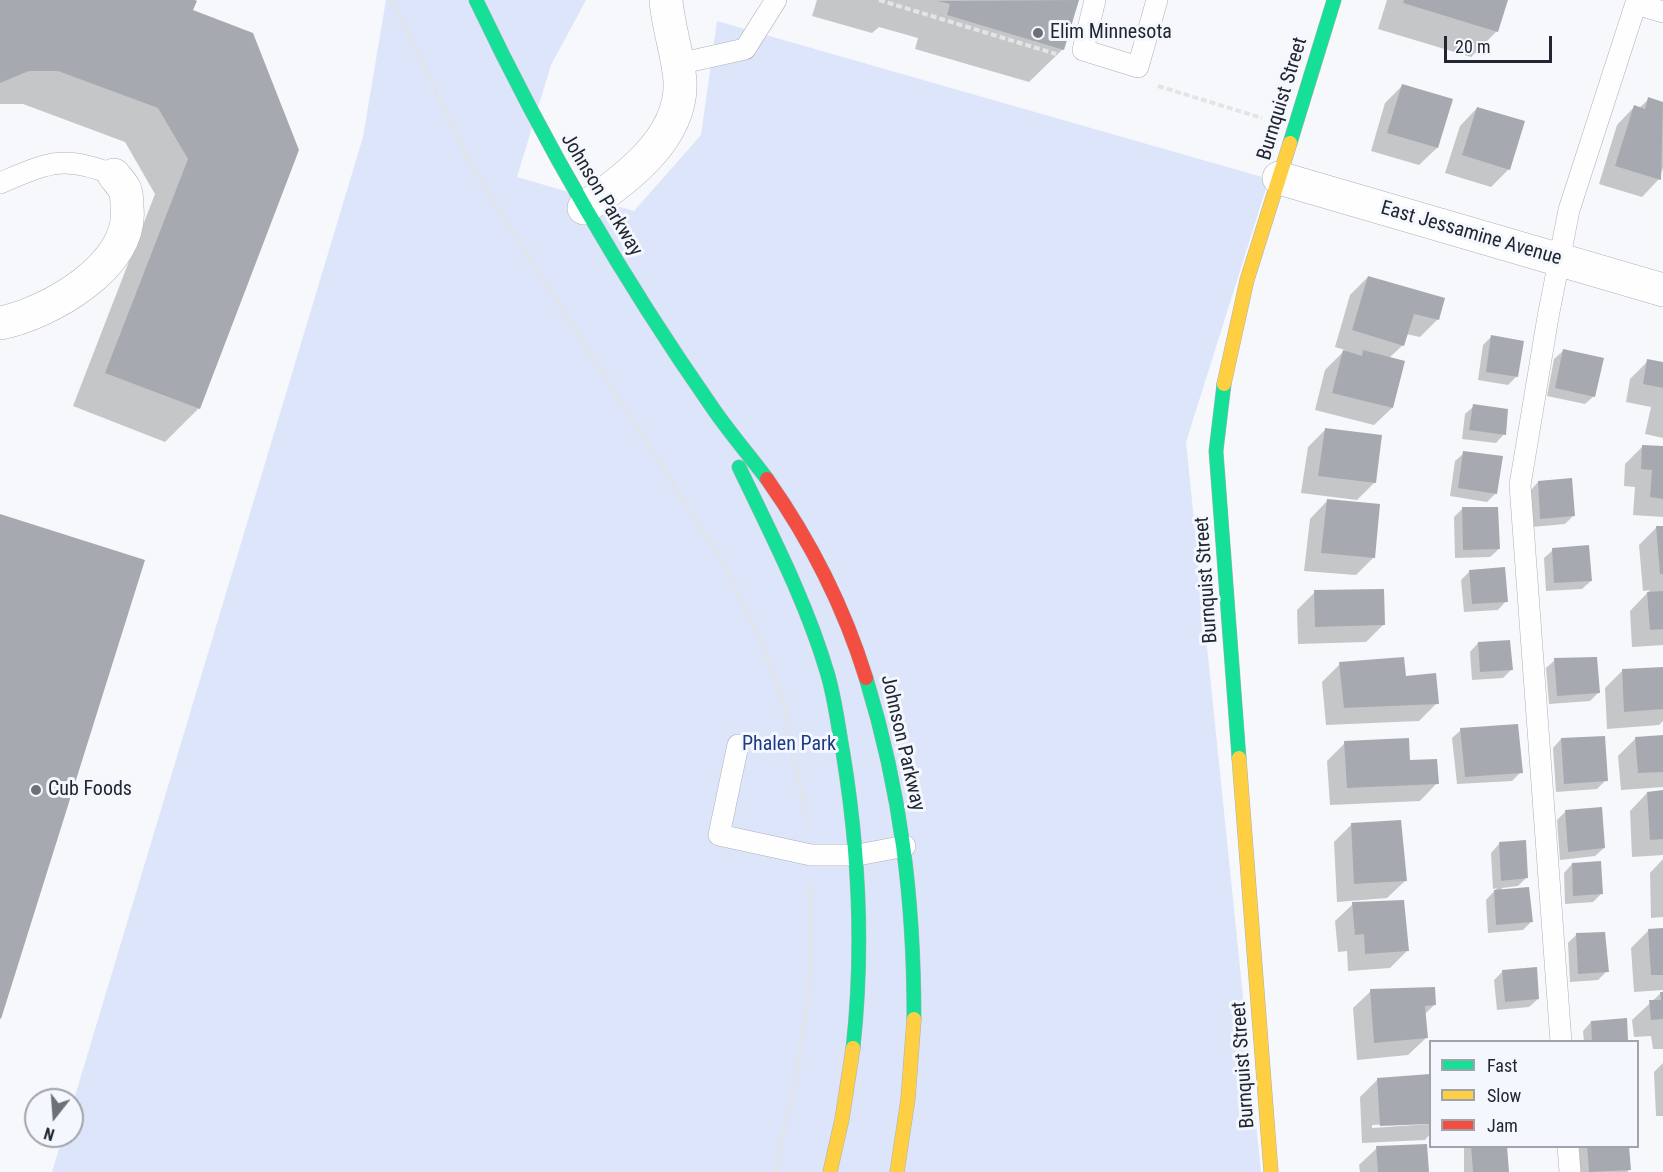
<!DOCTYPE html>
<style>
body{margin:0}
#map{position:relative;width:1663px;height:1172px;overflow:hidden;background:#f6f8fb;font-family:"Roboto Condensed",sans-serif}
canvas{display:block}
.legend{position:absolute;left:1429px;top:1040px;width:210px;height:108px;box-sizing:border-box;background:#f4f7fd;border:2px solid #a0a3ab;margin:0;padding:8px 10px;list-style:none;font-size:18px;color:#212630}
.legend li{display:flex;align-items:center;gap:12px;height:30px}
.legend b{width:30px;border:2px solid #a0a3ab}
.north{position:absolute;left:24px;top:1088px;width:60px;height:60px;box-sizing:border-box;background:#f4f7fd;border:2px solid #a0a3ab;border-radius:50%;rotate:197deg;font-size:16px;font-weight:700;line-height:24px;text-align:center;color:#212630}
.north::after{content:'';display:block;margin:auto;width:21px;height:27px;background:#6c7077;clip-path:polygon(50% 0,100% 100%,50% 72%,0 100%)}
.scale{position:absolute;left:1444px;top:36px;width:108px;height:27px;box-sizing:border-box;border:3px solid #212630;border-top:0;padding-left:8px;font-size:18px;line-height:21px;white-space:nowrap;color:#212630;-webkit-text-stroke:4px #f4f7fd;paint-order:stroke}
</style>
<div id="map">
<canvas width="1663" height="1172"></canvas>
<ul class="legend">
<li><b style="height:8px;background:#16e098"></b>Fast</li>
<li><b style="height:8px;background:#ffcf43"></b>Slow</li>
<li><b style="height:8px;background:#f24e42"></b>Jam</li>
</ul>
<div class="north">N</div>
<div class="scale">20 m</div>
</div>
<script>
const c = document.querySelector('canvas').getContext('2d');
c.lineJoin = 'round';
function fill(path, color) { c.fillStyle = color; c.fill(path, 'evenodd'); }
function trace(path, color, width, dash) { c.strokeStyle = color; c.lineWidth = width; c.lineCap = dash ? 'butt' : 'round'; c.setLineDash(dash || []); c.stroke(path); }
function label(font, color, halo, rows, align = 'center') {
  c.font = font + ' "Roboto Condensed",sans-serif'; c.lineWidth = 6; c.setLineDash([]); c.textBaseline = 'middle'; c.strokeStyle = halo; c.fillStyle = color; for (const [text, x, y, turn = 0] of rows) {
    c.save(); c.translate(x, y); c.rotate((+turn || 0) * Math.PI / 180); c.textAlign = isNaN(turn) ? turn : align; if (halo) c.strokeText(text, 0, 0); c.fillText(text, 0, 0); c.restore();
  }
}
const green = new Path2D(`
 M 386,0 L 586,0 L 551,65 L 517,177 L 634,211 L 701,135 L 717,21 L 1269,179 L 1186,442 L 1261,1172 L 52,1172 L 63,1136 L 72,1136 L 72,1106 L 363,137 Z`);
const shadow = new Path2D(`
 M 0,0 L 192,0 L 199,408 L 165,442 L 73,406 L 155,194 L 125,142 L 23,104 L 0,104 Z
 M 817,0 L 1077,0 L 1063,49 L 1029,82 L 915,49 L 918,38 L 879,27 L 872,33 L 812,16 Z
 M 1387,0 L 1506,0 L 1497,31 L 1471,57 L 1378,29 Z
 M 1403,85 L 1451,100 L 1437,148 L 1419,165 L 1371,151 L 1385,103 Z
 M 1649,99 L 1663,103 L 1663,168 L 1659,179 L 1642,197 L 1599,184 L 1617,125 L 1634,107 L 1639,108 Z
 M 1477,108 L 1509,169 L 1491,187 L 1445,173 L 1460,126 Z
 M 1368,277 L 1444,299 L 1437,320 L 1420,337 L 1406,334 L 1403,345 L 1389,358 L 1392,408 L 1374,425 L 1315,410 L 1325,370 L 1345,350 L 1335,347 L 1350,295 Z
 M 1491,337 L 1517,376 L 1508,385 L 1478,380 L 1483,345 Z
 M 1563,351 L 1594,396 L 1585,404 L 1547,396 L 1554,359 Z
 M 1648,361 L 1663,364 L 1663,438 L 1645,434 L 1651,407 L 1626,402 L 1630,379 Z
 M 1474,406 L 1504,434 L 1496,443 L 1462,439 L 1465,414 Z
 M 1326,429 L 1375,482 L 1357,500 L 1301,493 L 1308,447 Z
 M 1643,446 L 1663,447 L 1663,517 L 1633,515 L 1635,487 L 1624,486 L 1625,464 Z
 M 1464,453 L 1496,493 L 1487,502 L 1450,496 L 1455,461 Z
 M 1538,482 L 1573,516 L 1565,524 L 1532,527 L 1530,491 Z
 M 1327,501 L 1374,557 L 1356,575 L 1304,571 L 1310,519 Z
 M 1463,508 L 1499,549 L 1490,557 L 1455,558 L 1454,517 Z
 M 1663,527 L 1663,645 L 1632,647 L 1630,611 L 1650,590 L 1643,591 L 1639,545 L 1656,528 Z
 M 1553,550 L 1591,581 L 1582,589 L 1546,591 L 1544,558 Z
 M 1470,571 L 1506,601 L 1498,610 L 1464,612 L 1461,580 Z
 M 1315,592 L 1383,625 L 1366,642 L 1298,644 L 1297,610 Z
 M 1478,643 L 1512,669 L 1503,678 L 1472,680 L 1470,652 Z
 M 1555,660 L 1599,692 L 1590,701 L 1549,704 L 1546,668 Z
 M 1340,664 L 1405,677 L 1437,703 L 1419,721 L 1326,725 L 1322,682 Z
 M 1663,669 L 1663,721 L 1659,725 L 1607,729 L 1605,688 L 1623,670 Z
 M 1461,730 L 1521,772 L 1512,781 L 1457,784 L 1452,738 Z
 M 1663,736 L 1663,787 L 1621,790 L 1618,756 L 1636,738 Z
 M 1561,739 L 1606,780 L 1597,789 L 1556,792 L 1553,748 Z
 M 1345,743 L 1409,762 L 1437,783 L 1420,801 L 1330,805 L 1327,761 Z
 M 1663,791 L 1663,855 L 1632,857 L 1630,811 L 1647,793 Z
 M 1566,811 L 1604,848 L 1595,856 L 1560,860 L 1557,820 Z
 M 1352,824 L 1405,881 L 1387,898 L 1337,902 L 1334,842 Z
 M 1499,844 L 1526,878 L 1518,886 L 1502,888 L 1502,891 L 1531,922 L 1523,930 L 1488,933 L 1486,900 L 1497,888 L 1493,889 L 1491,853 Z
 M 1663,859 L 1663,917 L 1651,918 L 1650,873 Z
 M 1572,864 L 1602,893 L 1593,902 L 1565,904 L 1564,873 Z
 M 1353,904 L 1407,951 L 1390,968 L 1348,971 L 1347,951 L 1338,952 L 1335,921 Z
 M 1663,929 L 1663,990 L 1634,992 L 1631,948 L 1649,930 Z
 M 1577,934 L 1607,971 L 1598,980 L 1570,982 L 1568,943 Z
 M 1503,971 L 1538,999 L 1529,1007 L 1497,1010 L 1494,980 Z
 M 1371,991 L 1434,1005 L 1424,1015 L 1426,1038 L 1408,1055 L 1357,1060 L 1353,1008 Z
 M 1663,991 L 1663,1049 L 1653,1049 L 1651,1036 L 1634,1037 L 1632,1020 Z
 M 1591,1022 L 1627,1040 L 1584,1042 L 1583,1031 Z
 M 1663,1063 L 1663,1116 L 1656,1116 L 1654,1072 Z
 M 1430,1075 L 1430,1122 L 1372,1125 L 1372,1128 L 1430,1124 L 1430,1134 L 1425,1140 L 1362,1143 L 1360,1097 L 1378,1079 Z
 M 1464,1146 L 1506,1146 L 1508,1172 L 1464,1172 Z
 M 1581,1146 L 1627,1146 L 1630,1169 L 1627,1172 L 1580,1172 L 1579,1149 Z
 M 1377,1148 L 1428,1172 L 1360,1172 L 1359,1165 Z`);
const building = new Path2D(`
 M 0,0 L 195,0 L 197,1 L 193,10 L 253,33 L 299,150 L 200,409 L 105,373 L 188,159 L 158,108 L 58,71 L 29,71 L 0,83 Z
 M 1079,0 L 1064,50 L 947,15 L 950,4 L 938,1 Z
 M 1404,0 L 1508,0 L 1498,32 L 1403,3 Z
 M 1402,84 L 1453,99 L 1438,148 L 1387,133 Z
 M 1648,97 L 1663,102 L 1661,180 L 1615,166 L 1634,105 L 1645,109 Z
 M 1477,107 L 1525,121 L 1510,170 L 1462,155 Z
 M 1368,276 L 1445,298 L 1439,320 L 1414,314 L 1404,346 L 1352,330 Z
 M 1491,335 L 1524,341 L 1518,377 L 1486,372 Z
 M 1563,349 L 1604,358 L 1595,397 L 1555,388 Z
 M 1343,350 L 1362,356 L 1363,350 L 1405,361 L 1393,408 L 1332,393 Z
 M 1647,359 L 1663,362 L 1663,388 L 1643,384 Z
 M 1473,404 L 1508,409 L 1506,435 L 1469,430 Z
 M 1325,428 L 1382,435 L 1376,483 L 1318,476 Z
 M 1642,445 L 1663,446 L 1663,499 L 1650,497 L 1652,470 L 1641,469 Z
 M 1463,451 L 1503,456 L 1497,494 L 1458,488 Z
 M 1572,478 L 1575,516 L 1540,519 L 1538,481 Z
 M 1327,499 L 1380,504 L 1375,558 L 1321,553 Z
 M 1462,507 L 1498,507 L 1500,549 L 1463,550 Z
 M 0,514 L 145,560 L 1,1019 L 0,1018 Z
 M 1656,526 L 1663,526 L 1663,574 L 1660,574 Z
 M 1589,545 L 1592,581 L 1554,583 L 1552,548 Z
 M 1505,567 L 1508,602 L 1472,604 L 1469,570 Z
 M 1384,589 L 1385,625 L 1315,627 L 1314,590 Z
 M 1663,591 L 1663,629 L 1650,630 L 1647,592 Z
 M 1510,640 L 1513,670 L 1480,672 L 1478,642 Z
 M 1404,657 L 1406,676 L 1436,673 L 1439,704 L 1344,708 L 1339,662 Z
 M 1597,657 L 1600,693 L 1557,696 L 1554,658 Z
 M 1663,667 L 1663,709 L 1624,712 L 1622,669 Z
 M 1518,724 L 1523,773 L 1465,777 L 1460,728 Z
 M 1663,735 L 1663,772 L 1638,773 L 1635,737 Z
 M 1605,736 L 1608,781 L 1564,784 L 1561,738 Z
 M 1409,738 L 1410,760 L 1437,759 L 1439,784 L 1347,788 L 1344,741 Z
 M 1663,790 L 1663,839 L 1650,840 L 1647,792 Z
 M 1602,807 L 1605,848 L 1568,852 L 1565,810 Z
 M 1401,820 L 1407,881 L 1354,884 L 1351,823 Z
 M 1526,840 L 1528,878 L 1501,881 L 1499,842 Z
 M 1601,861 L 1603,894 L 1573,896 L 1572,863 Z
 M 1529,887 L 1533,922 L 1496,925 L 1494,890 Z
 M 1404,900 L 1409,951 L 1365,954 L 1364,934 L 1355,935 L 1352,902 Z
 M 1663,928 L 1663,975 L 1651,975 L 1648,929 Z
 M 1605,932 L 1609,972 L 1578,974 L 1576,933 Z
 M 1537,967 L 1539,999 L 1505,1002 L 1502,970 Z
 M 1435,987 L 1436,1005 L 1425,1006 L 1428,1038 L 1374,1043 L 1370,989 Z
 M 1660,992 L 1663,992 L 1663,1019 L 1651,1020 L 1649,1000 L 1661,1000 Z
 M 1627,1018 L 1628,1040 L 1592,1042 L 1591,1021 Z
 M 1430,1074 L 1430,1124 L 1380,1126 L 1377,1078 Z
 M 1427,1144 L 1429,1172 L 1378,1172 L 1376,1146 Z
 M 1471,1146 L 1507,1146 L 1509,1172 L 1473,1172 Z
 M 1587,1146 L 1629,1146 L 1631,1170 L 1589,1172 Z`);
const path = new Path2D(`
 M 392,0 L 472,167 L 725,566 L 760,638 L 783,701 L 808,826
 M 879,0 L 1056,54
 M 1158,86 L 1262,118
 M 775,1172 L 797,1073 L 810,980 L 811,884`);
const lane = new Path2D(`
 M 1095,0 L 1083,50 L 1138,67 L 1157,0
 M 1636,4 L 1663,12
 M 678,64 L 745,49 L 776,0
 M 0,183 C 48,163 63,154 114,175
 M 738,745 L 719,835 L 811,855 L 858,855 L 905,846
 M 1561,1042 L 1520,485 L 1548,317 L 1569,210 L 1637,0
 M 1568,1146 L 1570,1172`);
const street = new Path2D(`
 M 1279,178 L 1663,290
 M 584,208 C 625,180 683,138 680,81 C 678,54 668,27 666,0
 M 0,323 C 48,314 134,265 127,208 C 127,202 127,195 125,190 C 122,184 117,179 114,175`);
const fast = new Path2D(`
 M 476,0 C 543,141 622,278 712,407 C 729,432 749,455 767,479
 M 1290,143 L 1334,0
 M 1224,384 L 1216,451 L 1239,758
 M 739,467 C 771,534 806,601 827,672 C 835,698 838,726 843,753 C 859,851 864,949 853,1048
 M 866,678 C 901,792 914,899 914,1019`);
const slow = new Path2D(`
 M 1224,384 L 1247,280 L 1290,143
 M 1239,758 L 1271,1172
 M 830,1172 L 842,1119 L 853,1048
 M 897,1172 L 908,1099 L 914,1019`);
const jam = new Path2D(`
 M 767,479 C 810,540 844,607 866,678`);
const markers = [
 [1038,33,6,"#6c7077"],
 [36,790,6,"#6c7077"]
];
const poiNames = [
 ["Elim Minnesota",1050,33],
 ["Cub Foods",48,790]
];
const streetNames = [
 ["Burnquist Street",1283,99,-73],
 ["Johnson Parkway",601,195,59],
 ["East Jessamine Avenue",1471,234,16],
 ["Burnquist Street",1207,580,-94],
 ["Johnson Parkway",902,743,77],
 ["Burnquist Street",1244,1065,-94]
];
const parkNames = [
 ["Phalen Park",789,745]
];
fill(green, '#dce5f9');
fill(shadow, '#0003');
fill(building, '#a6aab0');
trace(lane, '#adb0b7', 22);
trace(street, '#adb0b7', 34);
trace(fast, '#adb0b7', 15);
trace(slow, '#adb0b7', 15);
trace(jam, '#adb0b7', 15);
trace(path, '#e3e4e5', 4, [6, 3]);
trace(lane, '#fefefe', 21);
trace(street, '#fefefe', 33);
trace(fast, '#16e098', 14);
trace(slow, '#ffcf43', 14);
trace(jam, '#f24e42', 14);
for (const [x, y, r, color] of markers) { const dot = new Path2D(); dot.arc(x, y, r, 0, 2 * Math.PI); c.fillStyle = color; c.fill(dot); trace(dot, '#f4f7fd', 2); }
label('20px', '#212630', '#f4f7fd', poiNames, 'left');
label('20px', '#212630', '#f4f7fd', streetNames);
label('20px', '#1e3a86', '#f4f7fd', parkNames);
</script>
